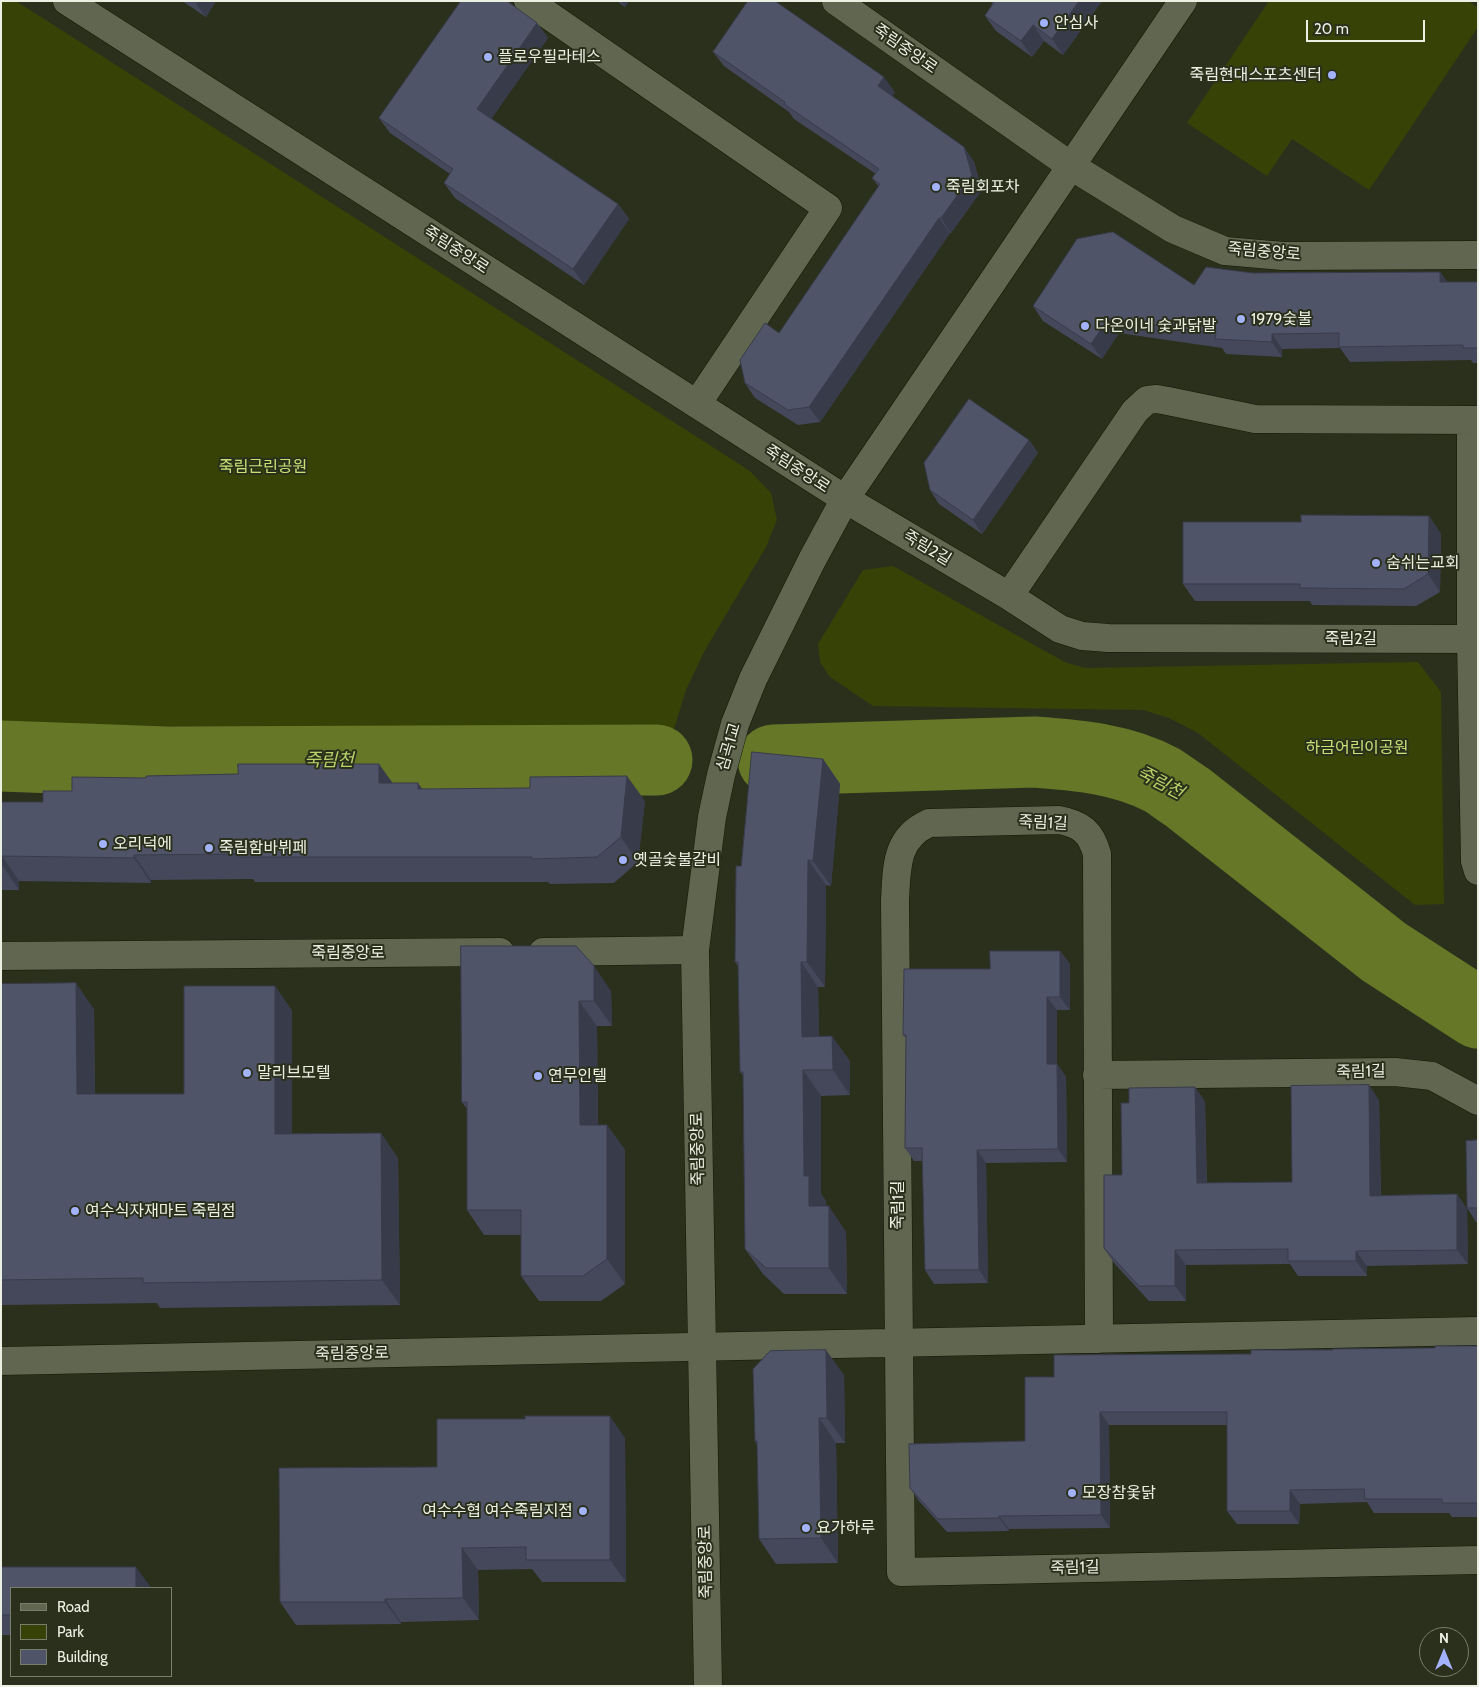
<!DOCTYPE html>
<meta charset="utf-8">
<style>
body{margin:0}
#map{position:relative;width:1479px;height:1687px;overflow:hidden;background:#2b301c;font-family:Cabin,sans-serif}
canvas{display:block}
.frame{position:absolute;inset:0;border:2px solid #ecf0e3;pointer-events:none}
.legend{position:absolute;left:10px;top:1587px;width:162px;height:90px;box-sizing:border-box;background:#2b301c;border:1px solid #787d6c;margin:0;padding:6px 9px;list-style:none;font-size:15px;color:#ecf0e3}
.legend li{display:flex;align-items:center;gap:10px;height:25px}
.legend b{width:25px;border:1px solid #787d6c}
.north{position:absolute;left:1419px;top:1627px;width:50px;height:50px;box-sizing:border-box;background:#2b301c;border:1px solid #787d6c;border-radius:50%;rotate:0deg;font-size:14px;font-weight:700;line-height:20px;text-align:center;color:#ecf0e3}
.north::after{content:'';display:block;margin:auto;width:18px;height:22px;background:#a3b2fd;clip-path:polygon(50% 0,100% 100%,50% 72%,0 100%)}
.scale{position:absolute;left:1306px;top:20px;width:119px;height:22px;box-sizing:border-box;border:2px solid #ecf0e3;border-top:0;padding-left:6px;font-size:15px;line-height:18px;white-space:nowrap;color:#ecf0e3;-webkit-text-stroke:4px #2b301c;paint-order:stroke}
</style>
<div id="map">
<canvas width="1479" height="1687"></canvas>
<div class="frame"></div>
<ul class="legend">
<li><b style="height:6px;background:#606650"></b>Road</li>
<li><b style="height:14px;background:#374207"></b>Park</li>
<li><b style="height:14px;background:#505469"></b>Building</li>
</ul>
<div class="north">N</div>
<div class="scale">20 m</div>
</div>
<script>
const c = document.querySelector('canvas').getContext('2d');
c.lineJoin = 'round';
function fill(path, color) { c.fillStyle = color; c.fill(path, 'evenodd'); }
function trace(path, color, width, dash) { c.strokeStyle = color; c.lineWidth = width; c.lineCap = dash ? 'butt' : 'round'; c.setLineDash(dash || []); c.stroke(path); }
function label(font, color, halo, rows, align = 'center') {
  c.font = font + ' Cabin,"Noto Sans KR",sans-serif'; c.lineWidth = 4; c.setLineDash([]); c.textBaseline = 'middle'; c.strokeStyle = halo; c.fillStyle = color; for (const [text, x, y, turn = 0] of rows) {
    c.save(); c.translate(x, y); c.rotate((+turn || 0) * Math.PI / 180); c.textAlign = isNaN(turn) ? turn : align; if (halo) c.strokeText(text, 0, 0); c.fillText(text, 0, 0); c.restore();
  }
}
const green = new Path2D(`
 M 1,1 L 16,1 L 750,471 L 771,493 L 777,520 L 766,547 L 705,650 L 686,690 L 673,732 L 1,724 Z
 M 1269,1 L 1468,1 L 1478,8 L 1478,27 L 1369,190 L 1292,139 L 1267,176 L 1187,123 Z
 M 893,566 L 1043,650 L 1067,663 L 1086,668 L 1418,662 L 1441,692 L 1444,904 L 1415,905 L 1198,733 L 1169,718 L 1143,710 L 873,706 L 830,677 L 820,662 L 818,644 L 863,570 Z`);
const river = new Path2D(`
 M 1,756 L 167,762 L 657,760
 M 773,760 L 1034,752 C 1077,755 1123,759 1162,780 C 1170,785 1179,792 1187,797 L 1384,952 L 1478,1013`);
const minor = new Path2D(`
 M 67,1 L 845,499 L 1009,596 L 1060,629 L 1082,636 L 1108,638 L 1471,639
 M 528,1 L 828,208 L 697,404
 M 1471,420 L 1471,639 L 1475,861 L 1478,871
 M 1009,596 L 1135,411 L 1147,400 L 1157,399 L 1168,401 L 1255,419 L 1478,420
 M 543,952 L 695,950
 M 1,956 L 500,952
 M 1097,1075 L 1395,1072 L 1432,1076 L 1478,1101
 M 1099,1339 L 1097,854 C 1091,832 1081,824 1059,820 L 929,823 C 895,838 897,868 895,900 L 901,1572 L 1478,1560
 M 1,1361 L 1478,1331`);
const tertiary = new Path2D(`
 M 836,1 L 1071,166 L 1173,229 L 1225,251 L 1283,256 L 1478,255
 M 708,1686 L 695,950 L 712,817 L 721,775 L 735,724 L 753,679 L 812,560 L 845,499 L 1183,1`);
const wall = new Path2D(`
 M 182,1 L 216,1 L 206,17 Z
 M 617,1 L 629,1 L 625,7 Z
 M 990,1 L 1102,1 L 1063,55 L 1044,41 L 1032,57 L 996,31 L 985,16 L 993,4 Z
 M 537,23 L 548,38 L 491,119 L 618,204 L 629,219 L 584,285 L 455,198 L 444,183 L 450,174 L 390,133 L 379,118 Z
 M 713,52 L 895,92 L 892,96 L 964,147 L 974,162 L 982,190 L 951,233 L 950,233 L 820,422 L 798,425 L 755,398 L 745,383 L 879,187 L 872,178 L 876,174 L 794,119 L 789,112 L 724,66 Z
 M 1440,272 L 1447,282 L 1478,282 L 1478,363 L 1473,363 L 1471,360 L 1350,362 L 1340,348 L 1282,349 L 1282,357 L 1226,354 L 1222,348 L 1119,333 L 1102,359 L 1043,321 L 1033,306 L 1194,285 L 1253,273 Z
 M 1029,440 L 1038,453 L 982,534 L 939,504 L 930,490 Z
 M 1429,516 L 1441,534 L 1440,592 L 1416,606 L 1312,605 L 1310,601 L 1195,601 L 1183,584 L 1301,522 Z
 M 823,759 L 840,784 L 831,886 L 826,885 L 825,987 L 818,987 L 819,1036 L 850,1061 L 850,1095 L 821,1096 L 821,1194 L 826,1201 L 826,1206 L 846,1232 L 847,1294 L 784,1294 L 763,1274 L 745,1249 L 743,1075 L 740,1072 L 738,966 L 735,962 L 741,866 Z
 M 392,783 L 418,783 L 422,789 L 645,801 L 638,862 L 614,883 L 550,884 L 548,882 L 255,882 L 253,879 L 151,880 L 151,883 L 19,881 L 19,890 L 1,890 L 1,802 L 43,802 L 72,791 Z
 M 461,946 L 611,991 L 612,1026 L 597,1026 L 598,1125 L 607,1125 L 625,1150 L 625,1284 L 601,1301 L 539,1301 L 521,1276 L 521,1235 L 484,1235 L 467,1210 L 467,1109 L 462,1102 Z
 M 1060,951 L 1070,964 L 1070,1010 L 1057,1010 L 1057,1064 L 1066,1077 L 1067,1162 L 986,1163 L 988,1283 L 934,1284 L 925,1270 L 922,1161 L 914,1161 L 905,1148 L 906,1038 L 903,1035 L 990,969 Z
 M 1,984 L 94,1009 L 95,1094 L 184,1094 L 275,986 L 292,1011 L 292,1134 L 398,1158 L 400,1305 L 160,1308 L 157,1303 L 1,1305 Z
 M 1195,1087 L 1205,1102 L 1207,1183 L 1292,1182 L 1379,1100 L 1381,1195 L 1457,1194 L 1467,1209 L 1468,1264 L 1367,1266 L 1367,1276 L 1298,1276 L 1290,1264 L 1186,1265 L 1186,1301 L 1149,1301 L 1114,1263 L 1104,1248 L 1122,1175 L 1129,1103 Z
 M 1478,1140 L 1478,1222 L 1476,1222 L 1467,1208 Z
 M 1478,1346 L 1478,1517 L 1452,1517 L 1449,1513 L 1374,1513 L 1367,1502 L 1300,1504 L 1299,1524 L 1237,1524 L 1227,1511 L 1227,1425 L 1109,1425 L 1110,1528 L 1009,1529 L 1009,1531 L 947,1532 L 919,1501 L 910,1488 L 1025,1441 L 1054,1377 L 1251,1354 L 1333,1350 L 1435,1348 Z
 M 844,1375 L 845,1443 L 836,1443 L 838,1563 L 776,1564 L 759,1539 L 757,1445 L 755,1441 Z
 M 625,1438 L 626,1582 L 542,1582 L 532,1569 L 478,1570 L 479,1620 L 401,1622 L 401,1624 L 296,1625 L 280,1602 L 437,1467 Z
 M 1,1567 L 150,1586 L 150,1588 L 11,1588 L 11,1635 L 1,1635 Z`);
const shadedWall = new Path2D(`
 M 198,1 L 216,1 L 206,17 L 196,4 Z
 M 621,1 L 629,1 L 625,7 Z
 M 1079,1 L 1102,1 L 1063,55 L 1052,39 Z
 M 537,23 L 548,38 L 487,125 L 477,109 Z
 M 1033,25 L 1044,41 L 1032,57 L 1021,41 Z
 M 884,77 L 895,92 L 888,101 L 878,86 Z
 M 964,147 L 974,162 L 982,190 L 951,233 L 941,218 Z
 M 618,204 L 629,219 L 584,285 L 573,269 Z
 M 939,218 L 950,233 L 820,422 L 809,407 Z
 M 1440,272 L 1451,287 L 1440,282 Z
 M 1109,318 L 1119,333 L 1102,359 L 1091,344 Z
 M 1272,334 L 1282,349 L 1282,357 L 1272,342 Z
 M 1029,440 L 1038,453 L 982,534 L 973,520 Z
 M 1429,516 L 1441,534 L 1440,592 L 1428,574 Z
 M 823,759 L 840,784 L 831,886 L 813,861 Z
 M 379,764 L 397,789 L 379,783 Z
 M 627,776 L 645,801 L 638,862 L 621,837 Z
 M 418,783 L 435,808 L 418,789 Z
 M 134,855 L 151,880 L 151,883 L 134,858 Z
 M 2,856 L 19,881 L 19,890 L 2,865 Z
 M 808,860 L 826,885 L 825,987 L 807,962 Z
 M 1060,951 L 1070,964 L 1070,1010 L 1060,997 Z
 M 801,962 L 818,987 L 820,1062 L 802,1037 Z
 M 594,966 L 611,991 L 612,1026 L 594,1001 Z
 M 76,983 L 94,1009 L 95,1119 L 77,1094 Z
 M 275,986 L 292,1011 L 292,1159 L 275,1134 Z
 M 1047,997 L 1057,1010 L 1057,1077 L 1047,1064 Z
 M 579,1001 L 597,1026 L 598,1150 L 580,1125 Z
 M 832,1036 L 850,1061 L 850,1095 L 833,1070 Z
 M 1057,1064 L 1066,1077 L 1067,1162 L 1058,1149 Z
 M 803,1070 L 821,1096 L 821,1194 L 826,1201 L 827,1232 L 809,1206 L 804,1176 Z
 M 1369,1085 L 1379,1100 L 1381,1211 L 1370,1196 Z
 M 1195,1087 L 1205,1102 L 1207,1198 L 1197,1183 Z
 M 607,1125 L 625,1150 L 625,1284 L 607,1259 Z
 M 381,1133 L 398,1158 L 400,1305 L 382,1280 Z
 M 977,1150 L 986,1163 L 988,1283 L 979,1270 Z
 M 1457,1194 L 1467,1209 L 1468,1264 L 1457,1250 Z
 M 829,1206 L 846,1232 L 847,1294 L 829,1268 Z
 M 1175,1250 L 1186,1265 L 1186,1301 L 1175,1286 Z
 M 1356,1251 L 1367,1266 L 1367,1276 L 1356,1261 Z
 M 826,1350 L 844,1375 L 845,1443 L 827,1418 Z
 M 1100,1412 L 1109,1425 L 1110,1528 L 1101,1515 Z
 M 610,1416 L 625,1438 L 626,1582 L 610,1560 Z
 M 819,1418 L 836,1443 L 838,1563 L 821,1538 Z
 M 1290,1490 L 1300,1504 L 1299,1524 L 1290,1511 Z
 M 999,1516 L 1009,1529 L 1009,1531 L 999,1518 Z
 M 462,1548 L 478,1570 L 479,1620 L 463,1598 Z
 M 136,1567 L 150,1586 L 150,1588 L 136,1588 Z
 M 385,1599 L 401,1622 L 401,1624 L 385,1602 Z`);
const building = new Path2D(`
 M 461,1 L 507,1 L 537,23 L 477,109 L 618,204 L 573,269 L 444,183 L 453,169 L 379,118 Z
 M 748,1 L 775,1 L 884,77 L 878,86 L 964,147 L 972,175 L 941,218 L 939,218 L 809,407 L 788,410 L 745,383 L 740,360 L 765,323 L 779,333 L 880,184 L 872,178 L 879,169 L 784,104 L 785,102 L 713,52 Z
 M 995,1 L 1079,1 L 1052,39 L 1033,25 L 1021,41 L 985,16 Z
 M 1113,232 L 1194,285 L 1206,267 L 1253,273 L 1440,272 L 1440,282 L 1478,282 L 1478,348 L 1463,348 L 1463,345 L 1339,347 L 1339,333 L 1272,334 L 1272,342 L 1215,339 L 1216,334 L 1109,318 L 1091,344 L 1033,306 L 1077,239 Z
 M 969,399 L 1029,440 L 973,520 L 930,490 L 924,463 Z
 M 1301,515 L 1429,516 L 1428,574 L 1404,589 L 1300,588 L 1300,584 L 1183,584 L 1183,522 L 1301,522 Z
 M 752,752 L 823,759 L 813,861 L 808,860 L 807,962 L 801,962 L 802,1037 L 832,1036 L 833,1070 L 803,1070 L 804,1176 L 809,1176 L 809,1206 L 829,1206 L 829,1268 L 766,1268 L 745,1249 L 743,1072 L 740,1072 L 738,962 L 735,962 L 736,866 L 741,866 Z
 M 238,764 L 379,764 L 379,783 L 418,783 L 418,789 L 530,788 L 530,777 L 627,776 L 621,837 L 597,857 L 532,859 L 532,857 L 238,857 L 238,854 L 134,855 L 134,858 L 2,856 L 1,865 L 1,802 L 43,802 L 43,791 L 72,791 L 72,777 L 146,778 L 146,776 L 238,774 Z
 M 461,946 L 576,946 L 594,966 L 594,1001 L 579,1001 L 580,1125 L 607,1125 L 607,1259 L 583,1276 L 521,1276 L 521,1210 L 467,1210 L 467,1102 L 462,1102 Z
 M 990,951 L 1060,951 L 1060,997 L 1047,997 L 1047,1064 L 1057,1064 L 1058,1149 L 977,1150 L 979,1270 L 925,1270 L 922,1148 L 905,1148 L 906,1035 L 903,1035 L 904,969 L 990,969 Z
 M 76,983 L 77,1094 L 184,1094 L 184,986 L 275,986 L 275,1134 L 381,1133 L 382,1280 L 143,1283 L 143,1278 L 1,1280 L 1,984 Z
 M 1369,1085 L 1370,1196 L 1457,1194 L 1457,1250 L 1356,1251 L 1356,1261 L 1288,1261 L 1288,1249 L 1175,1250 L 1175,1286 L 1139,1286 L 1104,1248 L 1104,1175 L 1122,1175 L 1121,1103 L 1129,1103 L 1129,1088 L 1195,1087 L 1197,1183 L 1292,1182 L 1291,1086 Z
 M 1478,1140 L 1478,1208 L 1467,1208 L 1466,1141 Z
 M 1435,1346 L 1478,1346 L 1478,1503 L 1442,1503 L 1442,1499 L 1365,1499 L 1364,1489 L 1290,1490 L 1290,1511 L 1227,1511 L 1227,1412 L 1100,1412 L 1101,1515 L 999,1516 L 999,1518 L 938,1519 L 910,1488 L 909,1444 L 1025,1441 L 1025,1377 L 1054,1377 L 1054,1355 L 1251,1354 L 1251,1350 L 1333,1350 L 1332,1349 L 1435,1348 Z
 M 826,1350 L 827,1418 L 819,1418 L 821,1538 L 759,1539 L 757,1441 L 755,1441 L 753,1369 L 770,1351 Z
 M 525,1416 L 610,1416 L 610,1560 L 526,1560 L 526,1547 L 462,1548 L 463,1598 L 385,1599 L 385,1602 L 280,1602 L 279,1468 L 437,1467 L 437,1419 L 525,1419 Z
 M 1,1567 L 136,1567 L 136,1588 L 11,1588 L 11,1615 L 1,1615 Z`);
const markers = [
 [1044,23,5,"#a3b2fd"],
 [488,57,5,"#a3b2fd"],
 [1332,75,5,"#a3b2fd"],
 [936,187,5,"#a3b2fd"],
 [1241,319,5,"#a3b2fd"],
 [1085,326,5,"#a3b2fd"],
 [1376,563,5,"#a3b2fd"],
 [103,844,5,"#a3b2fd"],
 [209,848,5,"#a3b2fd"],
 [623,860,5,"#a3b2fd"],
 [247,1073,5,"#a3b2fd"],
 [538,1076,5,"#a3b2fd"],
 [75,1211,5,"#a3b2fd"],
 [1072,1493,5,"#a3b2fd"],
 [583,1511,5,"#a3b2fd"],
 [806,1528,5,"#a3b2fd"]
];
const poiNames = [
 ["안심사",1054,23],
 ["플로우필라테스",498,57],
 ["죽림현대스포츠센터",1322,75,"right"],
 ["죽림회포차",946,187],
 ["1979숯불",1251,319],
 ["다온이네 숯과닭발",1095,326],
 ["숨쉬는교회",1386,563],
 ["오리덕에",113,844],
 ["죽림함바뷔페",219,848],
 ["옛골숯불갈비",633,860],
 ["말리브모텔",257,1073],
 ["연무인텔",548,1076],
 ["여수식자재마트 죽림점",85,1211],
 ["모장참옻닭",1082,1493],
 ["여수수협 여수죽림지점",573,1511,"right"],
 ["요가하루",816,1528]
];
const streetNames = [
 ["죽림중앙로",905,49,35],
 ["죽림중앙로",456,250,33],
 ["죽림중앙로",1264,252,5],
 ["죽림중앙로",797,469,33],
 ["죽림2길",927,548,31],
 ["죽림2길",1351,639],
 ["심곡1교",729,747,-74],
 ["죽림1길",1043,823,3],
 ["죽림중앙로",348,953],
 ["죽림1길",1361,1072,-1],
 ["죽림중앙로",698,1149,-91],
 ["죽림1길",898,1205,-90],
 ["죽림중앙로",352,1354,-1],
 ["죽림중앙로",706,1562,-91],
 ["죽림1길",1075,1568,-1]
];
const parkNames = [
 ["죽림근린공원",263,467],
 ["하금어린이공원",1357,748]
];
const waterNames = [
 ["죽림천",329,761],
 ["죽림천",1160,783,28]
];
fill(green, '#374207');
trace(river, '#667727', 71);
trace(minor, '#131805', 29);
trace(tertiary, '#131805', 29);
trace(minor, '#606650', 28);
trace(tertiary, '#606650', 28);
fill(wall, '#45485a');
fill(shadedWall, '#383b4a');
fill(building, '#505469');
trace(building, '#383b4a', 1);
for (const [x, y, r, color] of markers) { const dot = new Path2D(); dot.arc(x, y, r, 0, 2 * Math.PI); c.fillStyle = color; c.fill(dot); trace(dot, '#2b301c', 2); }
label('16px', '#ecf0e3', '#2b301c', poiNames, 'left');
label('16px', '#ecf0e3', '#2b301c', streetNames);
label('16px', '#c6e074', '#2b301c', parkNames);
label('italic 18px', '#bad368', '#2b301c', waterNames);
</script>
